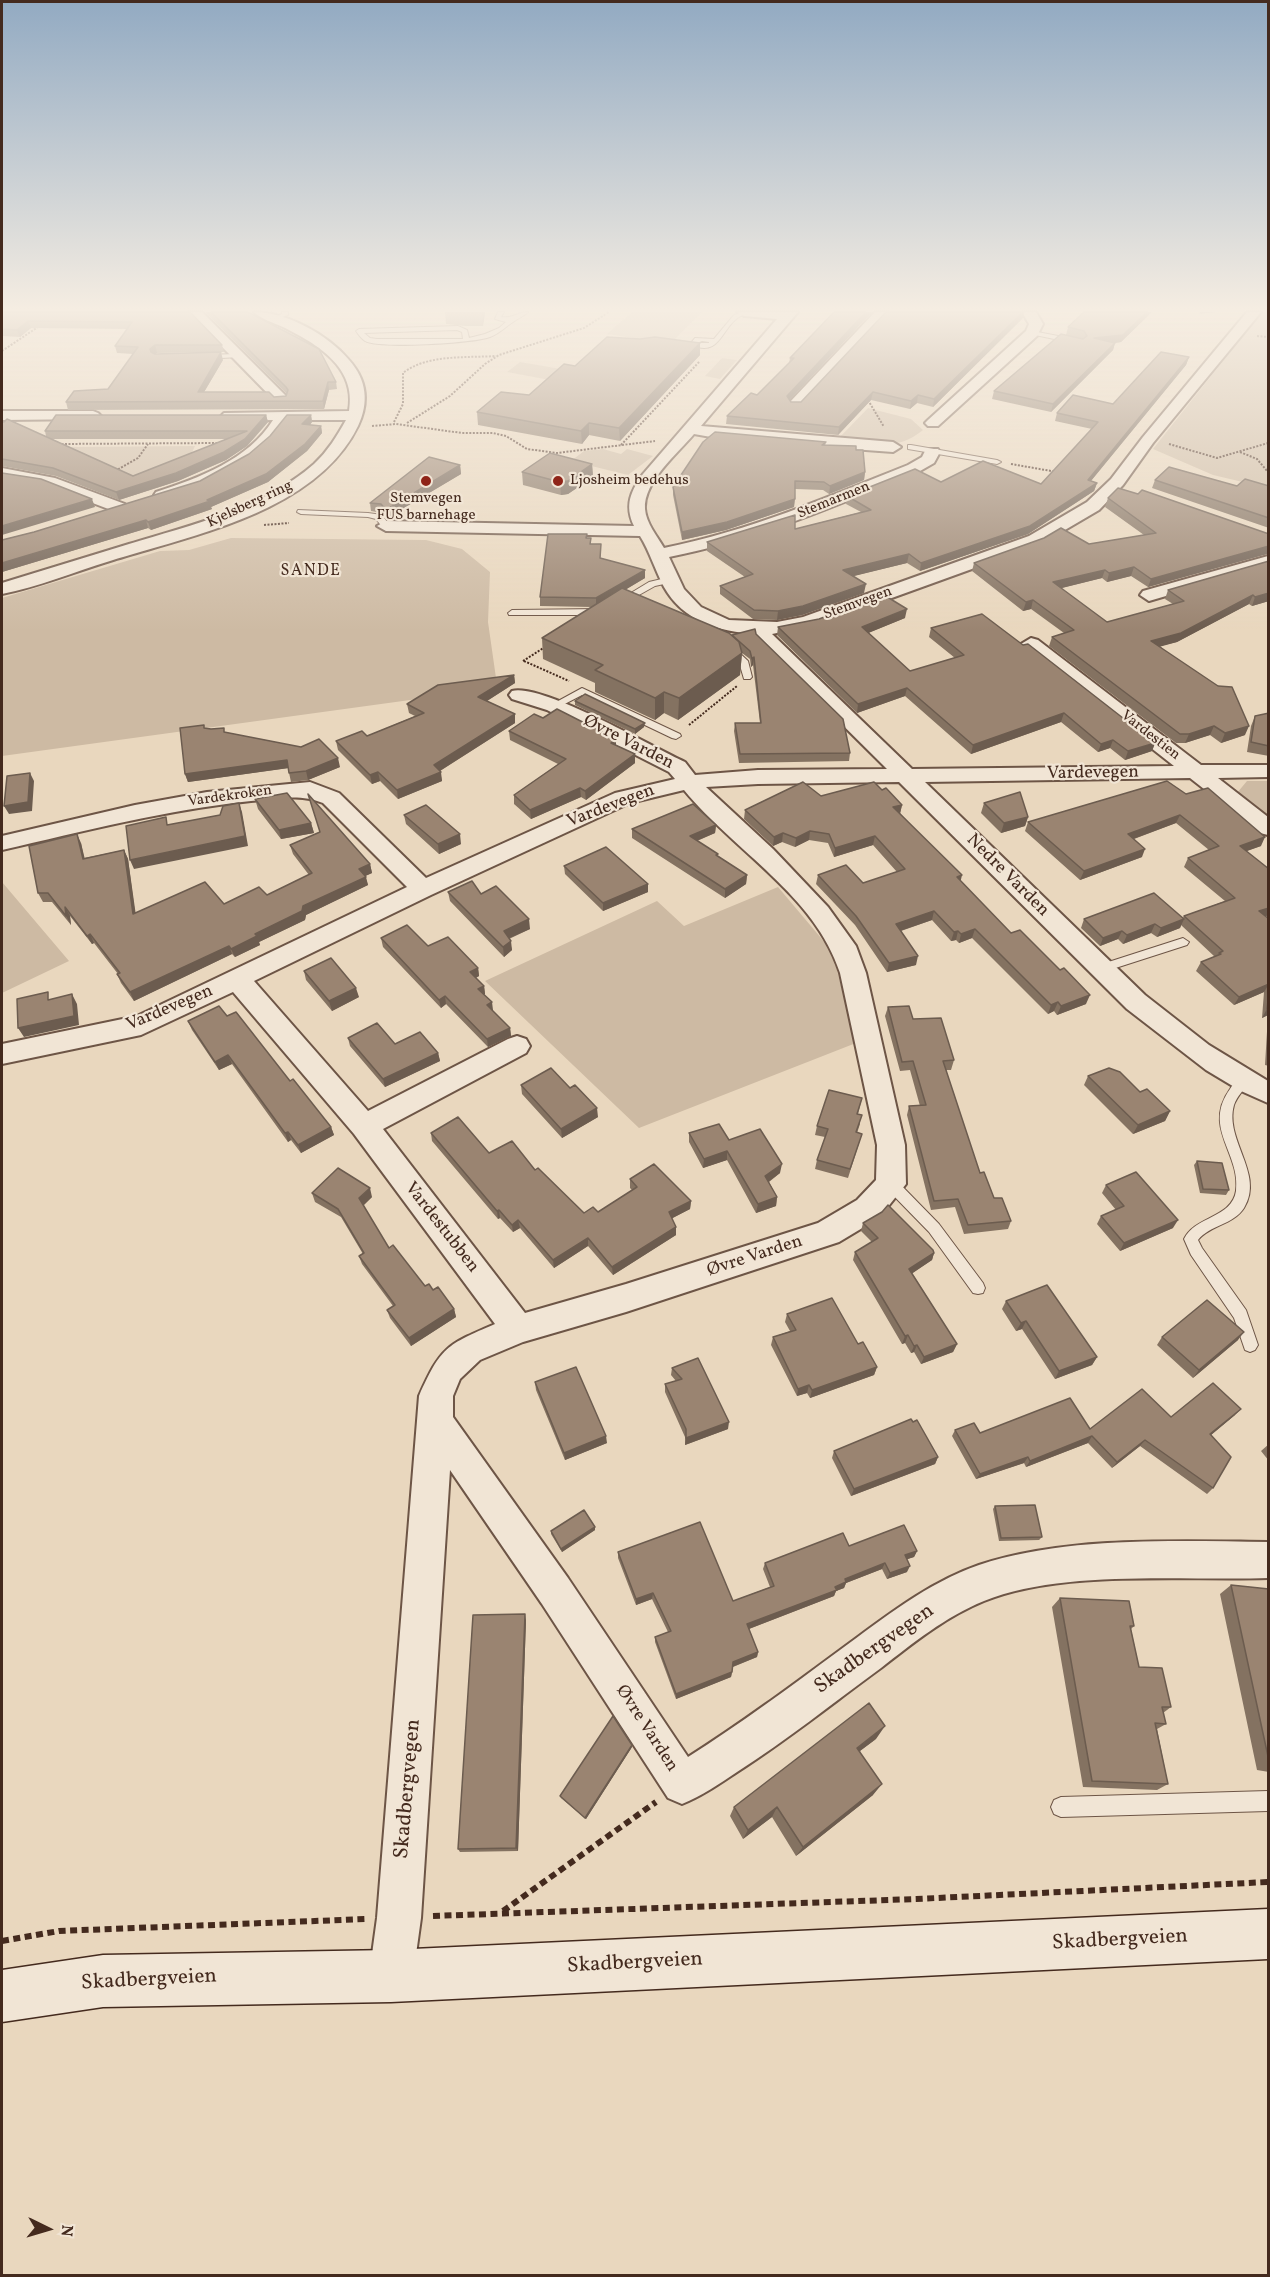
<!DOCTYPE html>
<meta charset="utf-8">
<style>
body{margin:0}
#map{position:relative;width:1270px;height:2277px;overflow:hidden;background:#e9d7be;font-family:Vollkorn,serif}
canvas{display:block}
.frame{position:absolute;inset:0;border:3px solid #442a1e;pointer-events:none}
.north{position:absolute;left:18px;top:2199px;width:60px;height:60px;-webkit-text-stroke:4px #f1e5d5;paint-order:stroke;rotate:95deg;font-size:16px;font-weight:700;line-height:24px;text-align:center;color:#442a1e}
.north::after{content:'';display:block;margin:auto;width:21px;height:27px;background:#442a1e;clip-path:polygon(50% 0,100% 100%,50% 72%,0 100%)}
</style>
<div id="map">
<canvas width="1270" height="2277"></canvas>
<div class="frame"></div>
<div class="north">N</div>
</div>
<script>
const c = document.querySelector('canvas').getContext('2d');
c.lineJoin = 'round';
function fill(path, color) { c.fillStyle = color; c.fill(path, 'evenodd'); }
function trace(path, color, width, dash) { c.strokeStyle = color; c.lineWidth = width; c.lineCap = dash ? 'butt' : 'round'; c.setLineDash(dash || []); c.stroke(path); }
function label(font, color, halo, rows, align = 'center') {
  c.font = font + ' Vollkorn,serif'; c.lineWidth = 4.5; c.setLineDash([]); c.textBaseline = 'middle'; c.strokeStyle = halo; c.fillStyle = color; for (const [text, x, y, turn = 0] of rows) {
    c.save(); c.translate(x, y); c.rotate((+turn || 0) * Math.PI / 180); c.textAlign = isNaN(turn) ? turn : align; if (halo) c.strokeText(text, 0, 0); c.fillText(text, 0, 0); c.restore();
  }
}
const green = new Path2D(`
 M 632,312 L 702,312 L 670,344 L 607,334 Z
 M 1262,312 L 1268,312 L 1268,488 L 1213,475 L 1153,449 Z
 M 722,358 L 737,360 L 720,379 L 705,376 Z
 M 520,362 L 567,370 L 555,381 L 507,372 Z
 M 868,408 L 911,419 L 923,430 C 895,453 871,443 839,438 Z
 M 195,446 L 186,465 L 145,482 L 65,447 Z
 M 603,449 L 621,454 L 627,449 L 653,456 L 628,475 L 571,461 L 584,451 Z
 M 231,538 L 426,540 L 462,549 L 490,572 L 488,622 L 496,678 L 483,690 L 2,756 L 2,598 L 160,551 L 189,550 Z
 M 1247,781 L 1268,781 L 1268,819 L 1237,793 Z
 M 2,882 L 69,961 L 2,993 Z
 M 778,887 L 832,951 L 856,1043 L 639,1128 L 485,981 L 657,901 L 684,926 Z`);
const pathFar1 = new Path2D(`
 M 1257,336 L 1268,337
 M 2,351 L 41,325
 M 868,400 L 884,427
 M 394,422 L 403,404 L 403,373 C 427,354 467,358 496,356
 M 407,423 L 450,396 L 485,364 L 499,355 L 584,328 L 609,312
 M 372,426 L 396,424 L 462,433 L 493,433 L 506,436 L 527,449 L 557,453 L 655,441
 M 58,444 L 218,443
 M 1169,444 L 1217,458 L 1268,443
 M 621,445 L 700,361
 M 1240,452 L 1257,459 L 1268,472
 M 1011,464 L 1057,472
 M 115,471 L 138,458 L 148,444
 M 264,525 L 289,523
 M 523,661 L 545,647
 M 524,661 L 569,681
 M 689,725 L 737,686`);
const path = new Path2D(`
 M 503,1911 L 656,1802
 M 433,1916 L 916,1899 L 1268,1882
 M 2,1941 L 59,1931 L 366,1919`);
const lane = new Path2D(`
 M 282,312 L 288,312 L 288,315 L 273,320 L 273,318 L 282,314 Z
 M 498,312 L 504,312 L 501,317 C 512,319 518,312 528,312 C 523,317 518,318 513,322 C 505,327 500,333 490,337 C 473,343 379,349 365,341 C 362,339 358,334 356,331 L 359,329 L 458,326 L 467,330 L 469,338 L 485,334 L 499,328 L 506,322 L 495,319 ZM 457,330 L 462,332 L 463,339 L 377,339 L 370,338 L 364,333 Z
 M 742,312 L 748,313 C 745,315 742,315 739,317 C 721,328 720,359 690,344 L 695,338 L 714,339 L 734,315 ZM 702,341 L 709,342 L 709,343 L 697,343 Z
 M 1032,331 L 1074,339 L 1077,341 L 1074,343 L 1030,334 Z
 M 237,354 L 239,357 L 204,359 L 201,357 L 204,355 Z
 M 911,445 L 997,460 L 1001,462 L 997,464 L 908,449 L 908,445 Z
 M 298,510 L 368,513 L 382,515 L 390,526 L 383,528 L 376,519 L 368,517 L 301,514 L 297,512 Z
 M 670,577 L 674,580 L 673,582 L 655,586 L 623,604 L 616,602 L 649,582 Z
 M 512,610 L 600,609 L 604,612 L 600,615 L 509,615 L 508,613 Z
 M 725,645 L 731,645 L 748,661 L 752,677 L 750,679 L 744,679 L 739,662 L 725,649 Z
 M 582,688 L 680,734 L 681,736 L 676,739 L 672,738 L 582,695 L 557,708 L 549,706 Z
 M 1183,938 L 1189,942 L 1187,945 L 1100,973 L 1094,969 L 1096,966 Z
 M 1243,1076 L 1249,1081 C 1245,1089 1237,1096 1234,1105 C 1224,1140 1265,1174 1244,1208 C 1233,1225 1210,1225 1198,1240 L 1202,1248 L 1246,1310 L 1258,1345 L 1255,1350 L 1250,1352 L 1245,1350 L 1234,1318 L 1191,1255 L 1184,1239 C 1195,1216 1232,1218 1236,1191 C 1241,1153 1202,1128 1230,1089 C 1234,1083 1237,1078 1243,1076 Z
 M 891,1178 L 896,1180 L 939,1224 L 983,1283 L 985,1288 L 983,1293 L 978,1294 L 973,1293 L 929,1232 L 886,1188 L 884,1184 L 886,1180 Z
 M 1268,1791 L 1268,1811 L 1061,1817 L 1054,1814 L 1051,1807 L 1054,1800 L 1061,1797 Z`);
const street = new Path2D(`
 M 188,312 L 202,312 L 286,396 L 288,399 L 286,402 L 276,402 Z
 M 254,312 C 287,312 328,335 349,360 C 367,380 369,403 358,426 C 316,512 193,535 110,561 C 74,572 38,587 2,594 L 2,583 C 44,570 87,557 129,544 C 191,525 264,508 314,464 C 328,451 337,436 346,420 L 288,420 C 261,464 215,483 168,498 L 162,500 L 154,495 L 156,492 C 199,478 248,460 273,420 L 229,421 L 224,419 L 221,416 L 224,413 L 349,411 C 357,367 317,344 283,327 C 274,323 261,319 254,312 Z
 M 737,312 L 798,312 L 701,426 L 893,442 L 901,447 L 893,452 L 728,440 L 694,434 C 678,453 643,482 645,509 C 646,523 657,536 664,548 C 749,531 828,497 908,465 L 922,457 L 926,449 L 938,449 L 940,452 L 934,463 L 920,471 C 838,505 757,540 669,557 L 684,589 L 701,607 L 729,620 L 777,622 L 803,617 L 1029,536 L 1087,502 L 1111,479 L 1143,437 L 1247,312 L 1261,312 L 1153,443 L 1123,485 L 1099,510 L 1041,544 L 817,625 L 772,634 L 912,769 L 1174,766 L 1024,648 L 1021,644 L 1031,638 L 1038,640 L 1201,765 L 1268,765 L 1268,777 L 1218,778 L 1268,817 L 1268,835 L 1260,833 L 1190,778 L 925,782 L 1145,995 L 1209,1045 L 1268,1081 L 1268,1103 L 1241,1091 L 1206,1070 L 1127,1009 L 899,782 L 758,784 L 706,787 L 773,849 L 828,907 L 856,946 L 866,973 L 905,1145 L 906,1184 L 879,1218 L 839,1242 L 626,1312 L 523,1342 L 480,1360 L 460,1379 L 453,1396 L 453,1417 L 568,1578 L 688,1757 C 740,1724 790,1687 840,1650 C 884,1618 927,1583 979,1565 C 1066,1536 1177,1541 1268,1542 L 1268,1578 C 1184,1581 1062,1569 984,1601 C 945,1617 913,1643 881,1668 C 833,1703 787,1740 737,1772 C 719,1784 702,1796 682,1804 L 668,1798 L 542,1604 L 450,1470 L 421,1918 L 413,1976 L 407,1992 L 391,1998 L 375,1992 L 369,1976 L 377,1918 L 419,1396 C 441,1347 446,1345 495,1324 L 354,1134 L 233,992 L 141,1035 L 2,1064 L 2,1044 L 137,1016 L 407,887 L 323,803 C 300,793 276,799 251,801 C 166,810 85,831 2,850 L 2,836 L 135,805 L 207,792 L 310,782 L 339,793 L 426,878 L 615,793 L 675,779 L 669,772 L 547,710 L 512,699 L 509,695 L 512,691 C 542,683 652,747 685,762 L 695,775 L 758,770 L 887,769 L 757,640 L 756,634 C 719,632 683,621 664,587 C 655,570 650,552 640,536 L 386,531 L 377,526 L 386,521 L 634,526 C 624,505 631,491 643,474 L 777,319 L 744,316 ZM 684,790 C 734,851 815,895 840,973 L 877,1145 L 876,1180 L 857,1200 L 818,1223 L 626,1284 L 525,1313 L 383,1129 L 526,1053 L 530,1046 L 526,1039 L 517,1036 L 508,1039 L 368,1111 L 254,981 L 431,895 L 630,803 Z
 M 875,312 L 889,312 L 800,408 L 790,408 L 788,405 L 790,402 Z
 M 1022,312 L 1036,312 L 1043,324 L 1037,336 L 938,426 L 928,426 L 925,423 L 928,420 L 1026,331 L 1029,324 Z
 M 93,411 L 98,413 L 101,416 L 98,419 L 2,420 L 2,411 Z
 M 2,468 L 55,478 L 125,504 L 127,508 L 119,513 L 45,485 L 2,478 Z
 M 1268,556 L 1268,566 L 1149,601 L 1140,595 L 1143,591 Z`);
const secondary = new Path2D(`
 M 1268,1909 L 1268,1959 L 391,2002 L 103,2007 L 2,2022 L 2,1970 L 103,1955 L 391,1950 Z`);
const wall = new Path2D(`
 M 2,312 L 190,312 L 222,345 L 224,352 L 157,353 L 155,354 L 223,360 L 204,392 L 274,397 L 286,396 L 287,394 L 205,312 L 248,312 L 336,382 L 337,389 L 329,390 L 324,409 L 68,410 L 66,402 L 108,389 L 133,354 L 117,353 L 115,346 L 127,329 L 31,328 L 20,337 L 2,336 Z
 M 445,312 L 485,312 L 483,326 L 465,326 L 446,324 Z
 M 834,312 L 872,312 L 789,400 L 791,402 L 801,402 L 1023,318 L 933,407 L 917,403 L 910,409 L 871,400 L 838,435 L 726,424 L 727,416 L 757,395 L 789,363 L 790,358 Z
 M 1084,312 L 1152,312 L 1121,342 L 1115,343 L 1113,350 L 1051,412 L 992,399 L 994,391 L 1066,335 L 1068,327 Z
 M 700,343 L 700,355 L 620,441 L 589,435 L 582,444 L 478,425 L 477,412 L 529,395 L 575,366 Z
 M 1189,357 L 1186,365 L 1091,481 L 1097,483 L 1094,491 L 1028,534 L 920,571 L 907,563 L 853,576 L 864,593 L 802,615 L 777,620 L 753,619 L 720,594 L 720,586 L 745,577 L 707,551 L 707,542 L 795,529 L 861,512 L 846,504 L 847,496 L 941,482 L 1041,484 L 1092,429 L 1055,421 L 1057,413 L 1113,404 Z
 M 266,415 L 268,422 L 247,446 L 226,460 L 178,481 L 119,500 L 56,476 L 2,466 L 2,422 L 46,436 L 45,431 ZM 52,439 L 228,439 L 133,476 Z
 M 311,415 L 312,422 L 310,425 L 321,426 L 322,433 L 307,451 L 268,482 L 211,507 L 212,509 L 151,530 L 148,528 L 2,572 L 2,540 L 34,532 L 200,481 L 249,454 Z
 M 826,442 L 825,446 L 856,450 L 865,472 L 864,480 L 829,494 L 823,490 L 795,489 L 794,507 L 726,530 L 682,540 L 673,495 L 673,487 Z
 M 592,464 L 593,477 L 568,494 L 561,495 L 523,485 L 522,472 Z
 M 460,465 L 461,474 L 387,518 L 382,513 L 371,511 L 370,503 Z
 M 1155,480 L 1237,486 L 1269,486 L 1269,528 L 1152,488 Z
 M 1108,498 L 1269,534 L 1269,555 L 1267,554 L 1148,587 L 1131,576 L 1107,582 L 1102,578 L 1061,588 L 1107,622 L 1173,604 L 1165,599 L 1168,590 L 1269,561 L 1269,601 L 1252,606 L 1249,604 L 1177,642 L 1160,646 L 1245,735 L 1221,743 L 1210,735 L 1185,743 L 1176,743 L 1049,646 L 1052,637 L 1064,633 L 1031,609 L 1023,611 L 972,571 L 974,563 L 1144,535 L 1105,507 Z
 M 587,538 L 591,544 L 601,552 L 600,558 L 645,570 L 645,578 L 625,590 L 732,635 L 756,634 L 850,753 L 849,761 L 739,763 L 734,731 L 735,723 L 760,723 L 753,665 L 751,667 L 750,659 L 742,653 L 740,675 L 678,720 L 664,713 L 655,720 L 595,692 L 595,683 L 543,659 L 542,638 L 592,607 L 540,606 L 540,597 Z
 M 905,618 L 868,633 L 910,671 L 955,658 L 929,637 L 931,628 L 1023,645 L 1155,743 L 1152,751 L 1125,760 L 1110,748 L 1098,752 L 1061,722 L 971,754 L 905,696 L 857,713 L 777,635 L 778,627 Z
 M 514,675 L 515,683 L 487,701 L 515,714 L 515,723 L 440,771 L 442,781 L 398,799 L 380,781 L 372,784 L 338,750 L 336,741 L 367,736 L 415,716 L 409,713 L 407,704 Z
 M 575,701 L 644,727 L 635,734 L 575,705 Z
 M 1269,713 L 1269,756 L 1247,752 L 1251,726 L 1255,716 Z
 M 543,718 L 616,746 L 635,763 L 586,800 L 581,797 L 531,819 L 514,804 L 514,795 L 558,764 L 510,740 L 509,731 Z
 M 205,728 L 225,732 L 340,767 L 308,780 L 291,782 L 288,768 L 188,782 L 185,774 Z
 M 1167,781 L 1261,846 L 1246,851 L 1269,869 L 1269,915 L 1265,916 L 1269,919 L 1269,1066 L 1265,1065 L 1268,1015 L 1262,1018 L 1264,992 L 1234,1005 L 1196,971 L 1201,962 L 1215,957 L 1181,925 L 1180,928 L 1157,937 L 1151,933 L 1123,944 L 1118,939 L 1100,946 L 1081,928 L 1084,919 L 1183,918 L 1184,916 L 1225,901 L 1184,867 L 1188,858 L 1209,850 L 1176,823 L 1134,839 L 1142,857 L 1080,880 L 1025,831 L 1028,822 Z
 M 882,790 L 902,805 L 900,813 L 961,881 L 1011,933 L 1086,1004 L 1057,1015 L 1054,1011 L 1048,1014 L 972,938 L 959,943 L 956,940 L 951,941 L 932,920 L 901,931 L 916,965 L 887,972 L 855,925 L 816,884 L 818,875 L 863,883 L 897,872 L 873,845 L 834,857 L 828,843 L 809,840 L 795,847 L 782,842 L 773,846 L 744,819 L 745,810 L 821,796 Z
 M 308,794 L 370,864 L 372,873 L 365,876 L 368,885 L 306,915 L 305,920 L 259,942 L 260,945 L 235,957 L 232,954 L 134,1001 L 121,983 L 117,974 L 118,974 L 94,943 L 92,944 L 70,916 L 71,925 L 52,902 L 43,902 L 38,893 L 81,843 L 84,858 L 124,850 L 128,859 L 135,913 L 224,904 L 267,895 L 309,875 L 293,854 L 290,845 L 320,832 Z
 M 255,799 L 311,823 L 314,833 L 281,839 L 258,809 Z
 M 984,803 L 1028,817 L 1025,826 L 1001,833 L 981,813 Z
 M 404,815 L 461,844 L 439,854 L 406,824 Z
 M 716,825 L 715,833 L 697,841 L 718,856 L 747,875 L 746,884 L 725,898 L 632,838 L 632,829 Z
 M 564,866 L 648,892 L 603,911 L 565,874 Z
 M 448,892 L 481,894 L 530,929 L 509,939 L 512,950 L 504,957 L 450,901 Z
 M 381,938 L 428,946 L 478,968 L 479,976 L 476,978 L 484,986 L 485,994 L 484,995 L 492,1010 L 510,1028 L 511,1036 L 488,1047 L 446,1004 L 441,1008 L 383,947 Z
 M 304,971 L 359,997 L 332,1011 L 306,980 Z
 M 888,1007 L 913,1019 L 954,1060 L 951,1070 L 946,1070 L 980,1173 L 994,1198 L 1011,1221 L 1008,1229 L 964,1234 L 955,1207 L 931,1210 L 907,1115 L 909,1106 L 920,1106 L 910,1070 L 900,1071 L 885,1016 Z
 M 227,1016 L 290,1081 L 331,1127 L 334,1135 L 301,1153 L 291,1140 L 288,1142 L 232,1064 L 219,1070 L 192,1030 L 188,1021 Z
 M 348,1038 L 395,1044 L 438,1053 L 440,1061 L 385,1087 L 350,1046 Z
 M 1088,1076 L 1170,1111 L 1165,1121 L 1133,1134 L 1084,1085 Z
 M 521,1085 L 598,1117 L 562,1138 L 522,1094 Z
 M 862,1098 L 858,1114 L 860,1124 L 857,1133 L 862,1134 L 848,1178 L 815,1169 L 817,1160 L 825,1137 L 815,1135 L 817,1126 Z
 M 431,1133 L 489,1153 L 535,1170 L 584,1213 L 598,1212 L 632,1190 L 630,1188 L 630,1179 L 691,1201 L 690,1209 L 672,1218 L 676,1235 L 613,1275 L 588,1246 L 554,1268 L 520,1228 L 513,1232 L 500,1218 L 498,1219 L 432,1141 Z
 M 689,1133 L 729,1140 L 780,1173 L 769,1182 L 777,1197 L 776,1206 L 756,1213 L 727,1160 L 703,1168 L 689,1142 Z
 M 1197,1161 L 1229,1190 L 1226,1195 L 1200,1193 L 1194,1165 Z
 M 1106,1185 L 1173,1228 L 1120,1251 L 1097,1224 L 1101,1216 L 1116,1210 L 1102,1193 Z
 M 312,1193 L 372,1197 L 363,1205 L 389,1248 L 425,1286 L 433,1290 L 454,1309 L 456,1317 L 411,1346 L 390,1318 L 387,1310 L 393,1306 L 362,1264 L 359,1256 L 363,1254 L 341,1217 L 315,1202 Z
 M 863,1223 L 934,1253 L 932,1260 L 912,1273 L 957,1344 L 953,1352 L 921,1364 L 914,1352 L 911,1353 L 905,1343 L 902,1344 L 853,1260 L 855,1252 L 872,1242 L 861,1231 Z
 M 1006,1301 L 1097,1357 L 1092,1365 L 1055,1379 L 1022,1329 L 1016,1331 L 1002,1309 Z
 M 787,1314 L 858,1344 L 877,1367 L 874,1375 L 810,1398 L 807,1393 L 797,1396 L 771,1345 L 773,1337 L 790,1331 L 785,1322 Z
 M 1162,1337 L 1238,1340 L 1193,1378 L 1157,1345 Z
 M 672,1368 L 728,1429 L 685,1445 L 685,1437 L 665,1392 L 665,1384 L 676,1381 L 671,1375 Z
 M 535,1382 L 607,1443 L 565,1460 L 536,1390 Z
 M 1235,1415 L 1211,1435 L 1213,1488 L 1207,1494 L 1140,1446 L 1112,1468 L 1088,1443 L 1026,1467 L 1024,1463 L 976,1479 L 952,1436 L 955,1430 L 980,1433 L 1090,1429 L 1171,1417 Z
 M 1269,1444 L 1269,1461 L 1261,1451 Z
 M 834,1451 L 938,1457 L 935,1464 L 851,1496 L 832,1458 Z
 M 995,1506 L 1042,1537 L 1039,1540 L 999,1541 L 993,1509 Z
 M 595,1530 L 562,1552 L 551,1534 L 551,1531 Z
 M 849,1546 L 917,1551 L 914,1557 L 907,1559 L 907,1572 L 887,1579 L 882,1569 L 846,1583 L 844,1588 L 836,1591 L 834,1596 L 749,1629 L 758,1652 L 757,1657 L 733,1667 L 731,1677 L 676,1699 L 655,1642 L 655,1637 L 668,1632 L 652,1599 L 636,1605 L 618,1558 L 618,1552 L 733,1601 L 770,1587 L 763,1569 L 765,1563 Z
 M 1231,1585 L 1269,1589 L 1269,1772 L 1257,1770 L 1220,1594 Z
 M 1060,1598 L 1134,1626 L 1131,1629 L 1139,1667 L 1171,1707 L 1163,1713 L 1166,1724 L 1157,1729 L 1168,1784 L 1157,1790 L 1083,1787 L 1052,1607 Z
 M 526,1620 L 518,1851 L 460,1852 L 458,1849 Z
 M 876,1739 L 860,1751 L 873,1795 L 796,1856 L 772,1817 L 743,1839 L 730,1816 L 734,1807 Z
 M 632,1747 L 586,1819 L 561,1798 L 560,1796 Z`);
const shadedWall = new Path2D(`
 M 482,312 L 485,312 L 483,326 Z
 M 866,312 L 872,312 L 786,404 L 787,396 Z
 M 1023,312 L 1024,312 L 1023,318 L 933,407 L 934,399 Z
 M 1147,312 L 1152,312 L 1121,342 L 1115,343 L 1113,350 L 1051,412 L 1053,404 L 1094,338 Z
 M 1200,312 L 1215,312 L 1199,314 Z
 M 28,321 L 31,328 L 20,337 L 17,330 Z
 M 700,343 L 700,355 L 620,441 L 619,428 Z
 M 155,345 L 157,353 L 152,356 L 150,349 Z
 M 221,352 L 223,360 L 200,399 L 198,392 Z
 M 1189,357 L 1186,365 L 1085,488 L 1088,480 Z
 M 328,382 L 329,390 L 324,409 L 323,401 Z
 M 873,392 L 871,400 L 838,435 L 839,427 Z
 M 918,395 L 917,403 L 910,409 L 911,401 Z
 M 266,415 L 268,422 L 247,446 L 226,460 L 178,481 L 119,500 L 116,492 L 224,452 Z
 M 311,415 L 312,422 L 304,432 L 302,424 Z
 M 589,423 L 589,435 L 582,444 L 581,431 Z
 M 321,426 L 322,433 L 307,451 L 268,482 L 211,507 L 212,509 L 151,530 L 148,522 L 207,500 Z
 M 592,464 L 593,477 L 568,494 L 561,495 L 560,482 Z
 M 460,465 L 461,474 L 387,518 L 386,510 Z
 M 865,472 L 864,480 L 829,494 L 830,486 Z
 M 1097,483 L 1094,491 L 1028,534 L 920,571 L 921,563 Z
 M 92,499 L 95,507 L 2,535 L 2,526 Z
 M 795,499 L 794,507 L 726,530 L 682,540 L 682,532 Z
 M 146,520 L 148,528 L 2,572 L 2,563 Z
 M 1269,546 L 1267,554 L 1148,587 L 1151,579 Z
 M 909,554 L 907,563 L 842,579 L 843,570 Z
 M 1134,567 L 1131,576 L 1107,582 L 1109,573 Z
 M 645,570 L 645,578 L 596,607 L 596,598 Z
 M 1105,570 L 1102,578 L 1050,591 L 1053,582 Z
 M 866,584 L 864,593 L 802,615 L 777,620 L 778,611 Z
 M 1269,593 L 1269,601 L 1252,606 L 1255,597 Z
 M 1253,595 L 1249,604 L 1177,642 L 1148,650 L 1151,641 Z
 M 1033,600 L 1031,609 L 1023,611 L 1026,602 Z
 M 907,609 L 905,618 L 861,636 L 862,627 Z
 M 742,653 L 740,675 L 678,720 L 679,698 Z
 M 754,657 L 753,665 L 751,667 L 752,659 Z
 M 514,675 L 515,683 L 479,706 L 478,697 Z
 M 907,688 L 905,696 L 857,713 L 858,704 Z
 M 664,692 L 664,713 L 655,720 L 655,698 Z
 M 1064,713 L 1061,722 L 971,754 L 973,745 Z
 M 515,714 L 515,723 L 435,774 L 434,765 Z
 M 645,723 L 644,727 L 635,734 L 635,729 Z
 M 1214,726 L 1210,735 L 1185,743 L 1189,734 Z
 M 1249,726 L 1245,735 L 1221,743 L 1225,733 Z
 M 616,739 L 616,748 L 611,743 Z
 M 1113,740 L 1110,748 L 1098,752 L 1101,744 Z
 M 1155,743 L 1152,751 L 1125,760 L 1128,751 Z
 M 635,754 L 635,763 L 586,800 L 585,791 Z
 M 338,758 L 340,767 L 308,780 L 306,771 Z
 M 287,760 L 289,768 L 188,782 L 185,774 Z
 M 378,772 L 380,781 L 372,784 L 370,775 Z
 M 441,772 L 442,781 L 398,799 L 397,790 Z
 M 30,773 L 34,781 L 32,811 L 9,814 L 4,806 Z
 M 580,788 L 581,797 L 531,819 L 530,810 Z
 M 239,803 L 242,812 L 248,846 L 134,869 L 130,860 L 245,836 Z
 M 902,805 L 900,814 L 893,807 Z
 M 1180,815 L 1176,823 L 1125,842 L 1128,834 Z
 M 1028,817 L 1025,826 L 1001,833 L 1004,823 Z
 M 311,823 L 314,833 L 281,839 L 279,830 Z
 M 716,825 L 715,833 L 689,844 L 690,836 Z
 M 810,831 L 809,840 L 795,847 L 796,838 Z
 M 783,833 L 782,842 L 773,846 L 774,837 Z
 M 77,834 L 81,843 L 87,868 L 83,859 Z
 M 460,834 L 461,844 L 439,854 L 438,844 Z
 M 875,836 L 873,845 L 834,857 L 835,848 Z
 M 1265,837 L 1261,846 L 1236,855 L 1240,846 Z
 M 1145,849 L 1142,857 L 1080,880 L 1084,871 Z
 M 124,850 L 128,859 L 137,923 L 133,914 Z
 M 370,864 L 372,873 L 361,878 L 359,869 Z
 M 747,875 L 746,884 L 725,898 L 725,889 Z
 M 962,875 L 960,884 L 957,877 Z
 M 366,877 L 368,885 L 306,915 L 305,920 L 259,942 L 260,945 L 235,957 L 231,949 L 255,934 L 303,906 Z
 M 648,884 L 648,892 L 603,911 L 603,903 Z
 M 65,907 L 70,916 L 71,925 L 66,916 Z
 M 1269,908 L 1269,915 L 1255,920 L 1259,911 Z
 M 934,911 L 932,920 L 894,933 L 896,924 Z
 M 529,919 L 530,929 L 505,940 L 504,931 Z
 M 1184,919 L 1180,928 L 1157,937 L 1161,928 Z
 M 1155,924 L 1151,933 L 1123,944 L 1127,935 Z
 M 975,929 L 972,938 L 959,943 L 961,934 Z
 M 958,931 L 956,940 L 951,941 L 954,932 Z
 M 1122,931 L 1118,939 L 1100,946 L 1103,938 Z
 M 90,934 L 94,943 L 92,944 L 87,936 Z
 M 511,941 L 512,950 L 504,957 L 503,947 Z
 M 229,946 L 232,954 L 134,1001 L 130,992 Z
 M 918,956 L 916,965 L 887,972 L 889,963 Z
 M 478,968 L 479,976 L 471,980 L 470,972 Z
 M 1269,984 L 1264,992 L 1234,1005 L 1239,997 Z
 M 484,986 L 485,994 L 479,997 L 478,989 Z
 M 356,988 L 359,997 L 332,1011 L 329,1001 Z
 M 72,994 L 77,1004 L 79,1025 L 24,1037 L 18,1028 Z
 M 1090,995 L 1086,1004 L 1057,1015 L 1061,1006 Z
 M 445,996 L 446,1004 L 441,1008 L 439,1000 Z
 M 492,1002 L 493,1010 L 488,1013 L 487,1005 Z
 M 1058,1002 L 1054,1011 L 1048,1014 L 1051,1005 Z
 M 1269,1008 L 1268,1015 L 1262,1018 L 1267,1009 Z
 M 510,1028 L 511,1036 L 488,1047 L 487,1039 Z
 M 438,1053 L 440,1061 L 385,1087 L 383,1079 Z
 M 228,1055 L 232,1064 L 219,1070 L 215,1062 Z
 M 597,1108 L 598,1117 L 562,1138 L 561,1129 Z
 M 1170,1111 L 1165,1121 L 1133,1134 L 1138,1125 Z
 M 331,1127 L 334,1135 L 301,1153 L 298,1145 Z
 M 288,1132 L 291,1140 L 288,1142 L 285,1133 Z
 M 727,1151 L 727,1160 L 703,1168 L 704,1159 Z
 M 782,1164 L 780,1173 L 764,1185 L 765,1176 Z
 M 370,1188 L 372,1197 L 362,1207 L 359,1198 Z
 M 777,1197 L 776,1206 L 756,1213 L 758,1204 Z
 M 691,1201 L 690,1209 L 669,1220 L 669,1212 Z
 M 499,1210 L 500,1218 L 498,1219 L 497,1211 Z
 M 518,1220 L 520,1228 L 513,1232 L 512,1225 Z
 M 1178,1220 L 1173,1228 L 1120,1251 L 1124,1243 Z
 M 676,1227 L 676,1235 L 613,1275 L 612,1267 Z
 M 588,1238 L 588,1246 L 554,1268 L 553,1260 Z
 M 934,1253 L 932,1260 L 907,1277 L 909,1269 Z
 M 454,1309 L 456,1317 L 411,1346 L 409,1338 Z
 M 1026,1321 L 1022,1329 L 1016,1331 L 1021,1323 Z
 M 1244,1332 L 1238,1340 L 1193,1378 L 1199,1370 Z
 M 908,1335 L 905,1343 L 902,1344 L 905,1336 Z
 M 957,1344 L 953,1352 L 921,1364 L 924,1357 Z
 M 917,1345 L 914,1352 L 911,1353 L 914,1346 Z
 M 1097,1357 L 1092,1365 L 1055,1379 L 1059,1371 Z
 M 877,1367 L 874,1375 L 810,1398 L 812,1390 Z
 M 809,1385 L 807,1393 L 797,1396 L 798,1389 Z
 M 1241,1409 L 1235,1415 L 1205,1440 L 1210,1434 Z
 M 729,1422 L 728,1429 L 685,1445 L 686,1438 Z
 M 606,1436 L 607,1443 L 565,1460 L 564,1453 Z
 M 1092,1436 L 1088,1443 L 1026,1467 L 1030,1461 Z
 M 1145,1440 L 1140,1446 L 1112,1468 L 1117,1462 Z
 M 938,1457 L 935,1464 L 851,1496 L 854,1489 Z
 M 1028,1457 L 1024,1463 L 976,1479 L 980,1474 Z
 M 595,1527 L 595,1530 L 562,1552 L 561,1549 Z
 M 917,1551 L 914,1557 L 902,1561 L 905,1555 Z
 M 885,1563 L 882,1569 L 846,1583 L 844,1588 L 836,1591 L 834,1596 L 746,1630 L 747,1624 L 835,1587 L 845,1579 Z
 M 910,1566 L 907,1572 L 887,1579 L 890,1573 Z
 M 653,1593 L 652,1599 L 636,1605 L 636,1599 Z
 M 525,1614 L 526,1620 L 518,1851 L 516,1848 Z
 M 758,1652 L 757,1657 L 732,1667 L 733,1662 Z
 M 732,1672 L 731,1677 L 676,1699 L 676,1694 Z
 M 885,1726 L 876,1739 L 849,1759 L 857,1748 Z
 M 632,1745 L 632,1747 L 586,1819 L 585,1818 Z
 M 882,1784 L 873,1795 L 796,1856 L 803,1847 Z
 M 777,1807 L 772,1817 L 743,1839 L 748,1830 Z`);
const building = new Path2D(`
 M 2,312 L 190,312 L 222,345 L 155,345 L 150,349 L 151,352 L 155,354 L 221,352 L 198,392 L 269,392 L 274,397 L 286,396 L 288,390 L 286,387 L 211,312 L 248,312 L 319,349 L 336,382 L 328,382 L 323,401 L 66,402 L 74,391 L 108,389 L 138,347 L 115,346 L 132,322 L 28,321 L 17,330 L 2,329 Z
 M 834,312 L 866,312 L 787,396 L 791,402 L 801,402 L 886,312 L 1023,312 L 934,399 L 918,395 L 911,401 L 873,392 L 839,427 L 727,416 L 751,393 L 757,395 L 794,358 L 790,358 Z
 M 1084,312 L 1147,312 L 1123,335 L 1094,338 L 1115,343 L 1053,404 L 994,391 L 1061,334 L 1083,339 L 1087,336 L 1084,331 L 1068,327 Z
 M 607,337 L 640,339 L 655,337 L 700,343 L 619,428 L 589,423 L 581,431 L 477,412 L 501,392 L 529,395 L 564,364 L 575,366 Z
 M 1161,352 L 1189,357 L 1088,480 L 1097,483 L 1030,526 L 921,563 L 909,554 L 843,570 L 866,584 L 803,606 L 778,611 L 754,610 L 720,586 L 753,574 L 707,542 L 795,515 L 795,529 L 871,510 L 847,496 L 915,469 L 941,482 L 983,461 L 1041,484 L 1098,422 L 1057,413 L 1073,395 L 1113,404 Z
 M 56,415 L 266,415 L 245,439 L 224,452 L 176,473 L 116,492 L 53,468 L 2,459 L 2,422 L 4,422 L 7,419 L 133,476 L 247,431 L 45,431 Z
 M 287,415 L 311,415 L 302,424 L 321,426 L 305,444 L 266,474 L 207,500 L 210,501 L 148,522 L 146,520 L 2,563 L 2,540 L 34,532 L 200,481 L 249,454 L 270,436 Z
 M 715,432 L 826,442 L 822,445 L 856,446 L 856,450 L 863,450 L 865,472 L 830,486 L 824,482 L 795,481 L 795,499 L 727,522 L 682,532 L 673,487 L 703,442 Z
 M 550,453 L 592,464 L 568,481 L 560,482 L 522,472 Z
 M 429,457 L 460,465 L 386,510 L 381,504 L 370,503 Z
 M 1169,467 L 1237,486 L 1245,479 L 1269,486 L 1269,518 L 1155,480 Z
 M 2,473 L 41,479 L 92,499 L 2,526 Z
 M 1118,488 L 1138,494 L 1142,490 L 1269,534 L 1269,546 L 1151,579 L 1134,567 L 1109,573 L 1105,570 L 1053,582 L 1107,622 L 1184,601 L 1168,590 L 1269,561 L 1269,593 L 1255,597 L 1253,595 L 1181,633 L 1151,641 L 1218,686 L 1232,687 L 1249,726 L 1225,733 L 1214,726 L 1189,734 L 1180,734 L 1052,637 L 1074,630 L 1033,600 L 1026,602 L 974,563 L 1044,538 L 1061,528 L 1089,544 L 1156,533 L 1108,498 Z
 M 548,534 L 587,534 L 586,538 L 591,538 L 590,544 L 601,544 L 600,558 L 645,570 L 596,598 L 540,597 Z
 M 622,588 L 729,633 L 739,642 L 742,653 L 679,698 L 664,692 L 655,698 L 595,670 L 603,665 L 542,638 Z
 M 884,595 L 907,609 L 862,627 L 910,671 L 964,655 L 931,628 L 982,614 L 1023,645 L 1028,644 L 1155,743 L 1128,751 L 1113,740 L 1101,744 L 1064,713 L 973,745 L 907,688 L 858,704 L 778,627 L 819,619 Z
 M 755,629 L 756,634 L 843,719 L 850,753 L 740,754 L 735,723 L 761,723 L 754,657 L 752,659 L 750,651 L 732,635 Z
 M 514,675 L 478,697 L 515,714 L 434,765 L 441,772 L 397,790 L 378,772 L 370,775 L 336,741 L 362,731 L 367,736 L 424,713 L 407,704 L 438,685 Z
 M 585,694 L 645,723 L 635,729 L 575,701 Z
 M 557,709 L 616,739 L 611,743 L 635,754 L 585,791 L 580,788 L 530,810 L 514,795 L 566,759 L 509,731 L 534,714 L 543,718 Z
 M 1269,713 L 1269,746 L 1251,742 L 1255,716 Z
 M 204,725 L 204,728 L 211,729 L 224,728 L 224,732 L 301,747 L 319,739 L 338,758 L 306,771 L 289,773 L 287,760 L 185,774 L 180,728 Z
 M 30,773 L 28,802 L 4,806 L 7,776 Z
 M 1167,781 L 1186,794 L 1208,788 L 1265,837 L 1240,846 L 1269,869 L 1269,908 L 1259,911 L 1269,919 L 1269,984 L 1239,997 L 1201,962 L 1221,954 L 1219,953 L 1223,951 L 1184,916 L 1235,898 L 1188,858 L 1219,846 L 1180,815 L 1128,834 L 1145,849 L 1084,871 L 1028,822 Z
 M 803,782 L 821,796 L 874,782 L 882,790 L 886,788 L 902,805 L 893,807 L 962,875 L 957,877 L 1011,933 L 1020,930 L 1060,970 L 1064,968 L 1090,995 L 1061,1006 L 1058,1002 L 1051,1005 L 975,929 L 961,934 L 958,931 L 954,932 L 934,911 L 896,924 L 918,956 L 889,963 L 856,916 L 818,875 L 846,865 L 863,883 L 905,869 L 875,836 L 835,848 L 829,834 L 810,831 L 796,838 L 783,833 L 774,837 L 745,810 Z
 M 1020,792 L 1028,817 L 1004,823 L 984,803 Z
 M 287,793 L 311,823 L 279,830 L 255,799 Z
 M 308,794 L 370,864 L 359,869 L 366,877 L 303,906 L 302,911 L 255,934 L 257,936 L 231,949 L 229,946 L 130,992 L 117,974 L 120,973 L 90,934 L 87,936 L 65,907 L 66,916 L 48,893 L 38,893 L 29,846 L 77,834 L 83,859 L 124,850 L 133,914 L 205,882 L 224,904 L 259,887 L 267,895 L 312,873 L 290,845 L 320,832 Z
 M 239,803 L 245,836 L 130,860 L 126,826 L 166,817 L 167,825 L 220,815 L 223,806 Z
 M 693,804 L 716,825 L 690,836 L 718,854 L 716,855 L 747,875 L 725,889 L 632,829 Z
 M 426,805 L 460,834 L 438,844 L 404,815 Z
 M 606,847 L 648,884 L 603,903 L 564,866 Z
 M 472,881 L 481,894 L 496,886 L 529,919 L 504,931 L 511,941 L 503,947 L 448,892 Z
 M 1154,893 L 1184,919 L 1161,928 L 1155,924 L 1127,935 L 1122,931 L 1103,938 L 1084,919 Z
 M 407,925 L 428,946 L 448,937 L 478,968 L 470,972 L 484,986 L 478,989 L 492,1002 L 487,1005 L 510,1028 L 487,1039 L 445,996 L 439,1000 L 381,938 Z
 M 331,958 L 356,988 L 329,1001 L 304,971 Z
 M 48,992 L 48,1000 L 72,994 L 74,1016 L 18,1028 L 17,999 Z
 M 1269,992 L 1269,1008 L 1267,1009 Z
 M 219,1006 L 227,1016 L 236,1012 L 290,1081 L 293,1079 L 331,1127 L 298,1145 L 288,1132 L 285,1133 L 228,1055 L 215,1062 L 188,1021 Z
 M 909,1006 L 913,1019 L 941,1018 L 954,1060 L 943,1061 L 980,1173 L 984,1172 L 994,1198 L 1002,1198 L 1011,1221 L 968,1225 L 958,1199 L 934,1201 L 909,1106 L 926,1105 L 913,1061 L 902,1062 L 888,1007 Z
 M 377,1023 L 395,1044 L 420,1032 L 438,1053 L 383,1079 L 348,1038 Z
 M 551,1068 L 570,1088 L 575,1085 L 597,1108 L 561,1129 L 521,1085 Z
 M 1109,1068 L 1120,1072 L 1140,1092 L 1147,1089 L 1170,1111 L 1138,1125 L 1088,1076 Z
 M 829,1090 L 862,1098 L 857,1114 L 862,1115 L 856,1132 L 862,1134 L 850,1169 L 817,1160 L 828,1129 L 817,1126 Z
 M 458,1117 L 489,1153 L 512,1141 L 535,1170 L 538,1168 L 584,1213 L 593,1207 L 598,1212 L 637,1187 L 630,1179 L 654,1164 L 691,1201 L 669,1212 L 676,1227 L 612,1267 L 588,1238 L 553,1260 L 518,1220 L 512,1225 L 499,1210 L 497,1211 L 431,1133 Z
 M 719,1124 L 729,1140 L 760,1129 L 782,1164 L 765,1176 L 777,1197 L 758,1204 L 727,1151 L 704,1159 L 689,1133 Z
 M 1197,1161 L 1222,1163 L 1229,1190 L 1203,1189 Z
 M 338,1168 L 370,1188 L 359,1198 L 389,1248 L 393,1245 L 425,1286 L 429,1284 L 433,1290 L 438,1287 L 454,1309 L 409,1338 L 387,1310 L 395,1305 L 359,1256 L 364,1253 L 338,1209 L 312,1193 Z
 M 1136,1172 L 1178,1220 L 1124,1243 L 1101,1216 L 1124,1206 L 1106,1185 Z
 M 888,1205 L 933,1250 L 934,1253 L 909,1269 L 957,1344 L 924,1357 L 917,1345 L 914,1346 L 908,1335 L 905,1336 L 855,1252 L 878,1238 L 863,1223 L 882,1212 Z
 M 1047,1285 L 1097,1357 L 1059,1371 L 1026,1321 L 1021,1323 L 1006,1301 Z
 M 832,1298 L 858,1344 L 863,1342 L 877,1367 L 812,1390 L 809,1385 L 798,1389 L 773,1337 L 796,1330 L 787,1314 Z
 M 1207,1300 L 1244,1332 L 1199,1370 L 1162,1337 Z
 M 698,1358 L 729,1422 L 686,1438 L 686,1429 L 665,1384 L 682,1379 L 672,1368 Z
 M 576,1367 L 606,1436 L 564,1453 L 535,1382 Z
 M 1213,1383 L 1241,1409 L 1210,1434 L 1231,1457 L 1213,1488 L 1145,1440 L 1117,1462 L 1092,1436 L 1030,1461 L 1028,1457 L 980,1474 L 955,1430 L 974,1423 L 980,1433 L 1070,1398 L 1090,1429 L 1142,1389 L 1171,1417 Z
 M 911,1419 L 913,1422 L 917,1420 L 938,1457 L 854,1489 L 834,1451 Z
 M 1035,1505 L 1042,1537 L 1001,1538 L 995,1506 Z
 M 584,1510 L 595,1527 L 561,1549 L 551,1531 Z
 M 700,1522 L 733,1601 L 774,1586 L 765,1563 L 843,1533 L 849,1546 L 904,1525 L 917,1551 L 905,1555 L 910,1566 L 890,1573 L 885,1563 L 845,1579 L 846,1582 L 835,1587 L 837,1590 L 747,1624 L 758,1652 L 733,1662 L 732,1672 L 676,1694 L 655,1637 L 671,1631 L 653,1593 L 636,1599 L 618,1552 Z
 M 1231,1585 L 1269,1589 L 1269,1761 Z
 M 1060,1598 L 1129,1601 L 1134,1626 L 1130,1626 L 1139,1667 L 1162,1668 L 1171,1707 L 1162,1707 L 1166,1724 L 1155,1723 L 1168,1784 L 1092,1781 Z
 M 525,1614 L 516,1848 L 458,1849 L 473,1615 Z
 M 869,1703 L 885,1726 L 857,1748 L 882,1784 L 803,1847 L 777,1807 L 748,1830 L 734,1807 Z
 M 613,1716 L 632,1745 L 585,1818 L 560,1796 Z`);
const markers = [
 [426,481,6,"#8f2418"],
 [558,481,6,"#8f2418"]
];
const farPoinames = [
 ["Ljosheim bedehus",570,481],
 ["Stemvegen",426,499,"center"],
 ["FUS barnehage",426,516,"center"]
];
const farStreetnames = [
 ["Stemarmen",834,501,-22],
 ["Kjelsberg ring",250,505,-25],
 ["Stemvegen",858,604,-20],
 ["Vardestien",1150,736,38],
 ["Vardekroken",230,797,-8]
];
const farNeighbourhoodnames = [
 ["SANDE",311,572]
];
const streetNames = [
 ["Øvre Varden",628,743,27],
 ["Vardevegen",1093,774,-1],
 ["Vardevegen",611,807,-21],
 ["Nedre Varden",1007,876,45],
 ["Vardevegen",170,1009,-23],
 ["Vardestubben",441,1228,52],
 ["Øvre Varden",755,1257,-18],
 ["Øvre Varden",646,1729,57]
];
const nearStreetnames = [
 ["Skadbergvegen",875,1650,-35],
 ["Skadbergvegen",409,1789,-85],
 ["Skadbergveien",1120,1941,-3],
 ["Skadbergveien",635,1964,-3],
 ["Skadbergveien",149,1981,-3]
];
fill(green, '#cdbaa3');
trace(lane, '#6d5546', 2);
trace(street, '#6d5546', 4);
trace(secondary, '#442a1e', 3);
trace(pathFar1, '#442a1e', 2, [2, 1.5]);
trace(path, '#442a1e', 6, [7, 4.5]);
fill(lane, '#f1e5d5');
fill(street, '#f1e5d5');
fill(secondary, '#f1e5d5');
fill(wall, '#847261');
fill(shadedWall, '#6c5c4f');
fill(building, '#9a8471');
trace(building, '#6c5c4f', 1.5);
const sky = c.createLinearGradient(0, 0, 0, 631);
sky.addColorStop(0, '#92aac2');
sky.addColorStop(0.49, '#f5ede2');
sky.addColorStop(1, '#f5ede200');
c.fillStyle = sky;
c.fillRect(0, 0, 1270, 631);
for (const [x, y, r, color] of markers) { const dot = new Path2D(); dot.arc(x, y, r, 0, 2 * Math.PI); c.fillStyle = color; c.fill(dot); trace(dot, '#f1e5d5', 2); }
label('15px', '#442a1e', '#f1e5d5', farPoinames, 'left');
label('15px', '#442a1e', '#f1e5d5', farStreetnames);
c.letterSpacing = '1.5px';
label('16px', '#442a1e', '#f1e5d5', farNeighbourhoodnames);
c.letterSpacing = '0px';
label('18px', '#442a1e', '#f1e5d5', streetNames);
label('21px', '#442a1e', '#f1e5d5', nearStreetnames);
</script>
